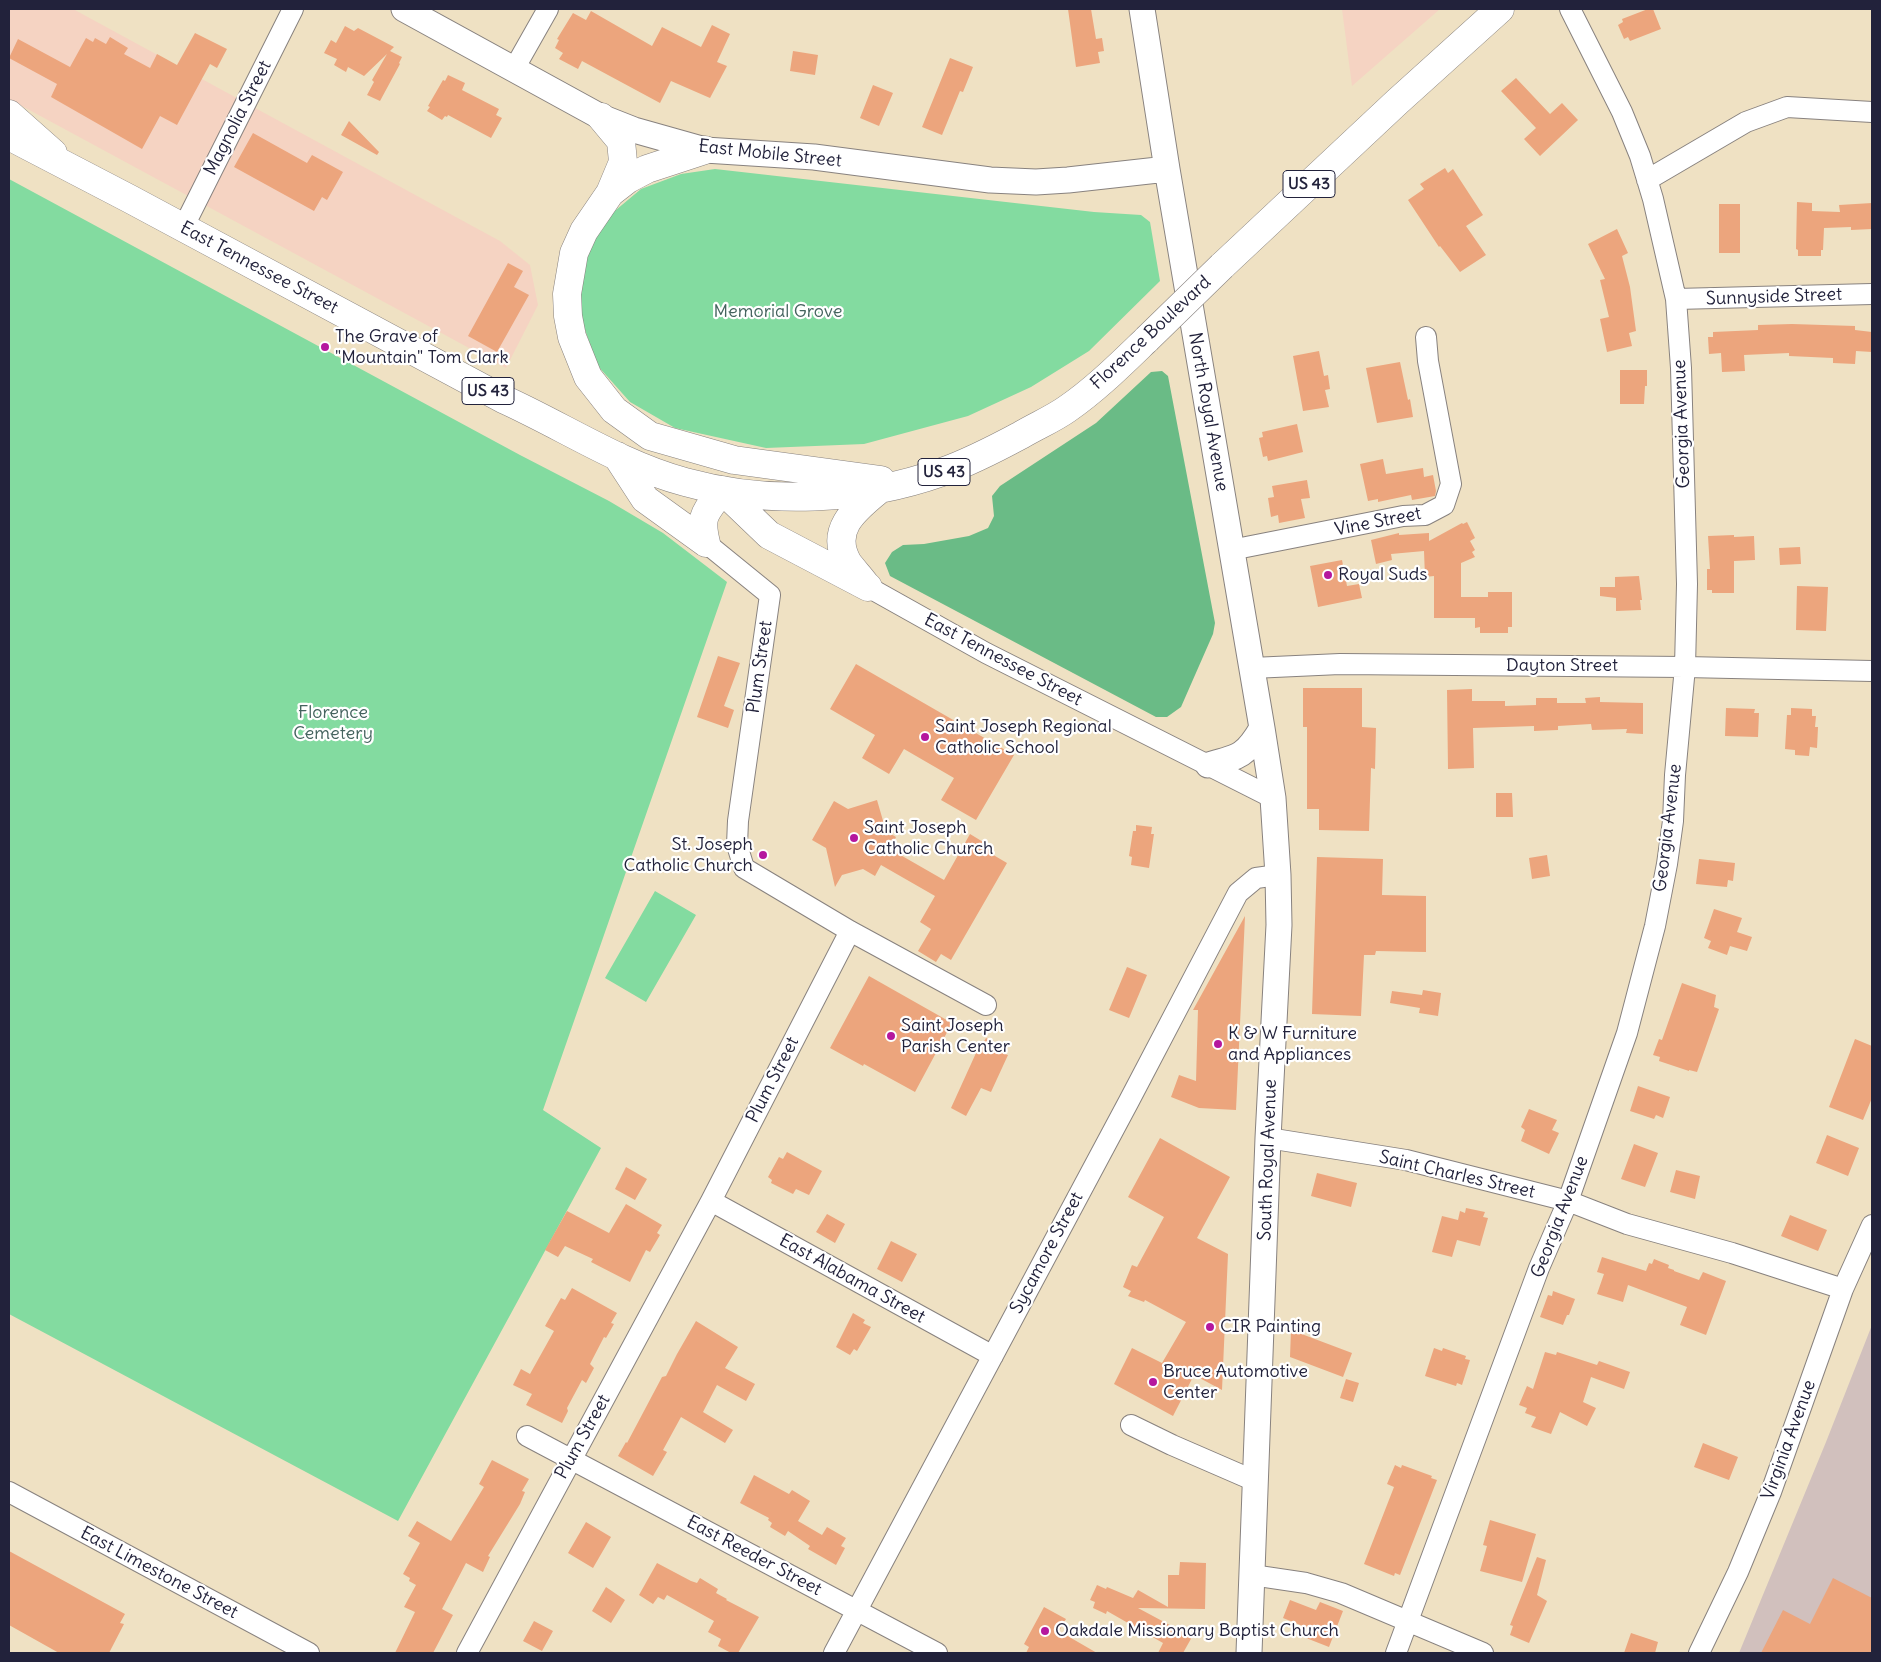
<!DOCTYPE html>
<style>
body{margin:0}
#map{position:relative;width:1881px;height:1662px;overflow:hidden;background:#efe1c3;font-family:Delius,sans-serif}
canvas{display:block}
.frame{position:absolute;inset:0;border:10px solid #22223b;pointer-events:none}
</style>
<div id="map">
<canvas width="1881" height="1662"></canvas>
<div class="frame"></div>
</div>
<script>
const c = document.querySelector('canvas').getContext('2d');
c.lineJoin = 'round';
function fill(path, color) { c.fillStyle = color; c.fill(path, 'evenodd'); }
function trace(path, color, width, dash) { c.strokeStyle = color; c.lineWidth = width; c.lineCap = dash ? 'butt' : 'round'; c.setLineDash(dash || []); c.stroke(path); }
function label(font, color, halo, rows, align = 'center') {
  c.font = font + ' Delius,sans-serif'; c.lineWidth = 4.5; c.setLineDash([]); c.textBaseline = 'middle'; c.strokeStyle = halo; c.fillStyle = color; for (const [text, x, y, turn = 0] of rows) {
    c.save(); c.translate(x, y); c.rotate((+turn || 0) * Math.PI / 180); c.textAlign = isNaN(turn) ? turn : align; if (halo) c.strokeText(text, 0, 0); c.fillText(text, 0, 0); c.restore();
  }
}
const built = new Path2D(`
 M 9,9 L 73,9 L 500,241 L 530,265 L 538,305 L 506,368 L 9,99 Z
 M 1342,9 L 1440,9 L 1352,86 Z`);
const industrial = new Path2D(`
 M 1872,1325 L 1872,1653 L 1739,1653 L 1826,1442 Z`);
const green = new Path2D(`
 M 715,169 L 1094,212 L 1141,215 L 1150,222 L 1160,281 L 1089,351 L 1031,387 L 968,416 L 864,444 L 766,448 L 675,428 L 630,402 L 597,365 L 579,312 L 585,258 L 604,220 L 641,189 L 681,174 Z
 M 9,179 L 520,455 L 609,501 L 663,533 L 727,582 L 543,1110 L 601,1148 L 398,1521 L 9,1314 Z
 M 655,891 L 696,915 L 646,1002 L 605,978 Z`);
const forest = new Path2D(`
 M 1162,371 L 1168,376 L 1215,623 L 1213,634 L 1181,707 L 1167,717 L 1156,717 L 890,576 L 885,563 L 892,552 L 903,545 L 924,544 L 969,536 L 988,528 L 994,516 L 992,496 L 1000,486 L 1096,423 L 1151,372 Z`);
const building = new Path2D(`
 M 1068,9 L 1091,9 L 1096,39 L 1102,38 L 1104,51 L 1098,52 L 1100,63 L 1076,67 Z
 M 1648,9 L 1653,9 L 1661,29 L 1630,41 L 1628,37 L 1624,39 L 1618,25 L 1623,22 L 1622,19 Z
 M 591,11 L 652,46 L 662,27 L 701,47 L 712,25 L 730,34 L 717,62 L 727,66 L 710,98 L 671,81 L 660,103 L 582,61 L 578,69 L 559,59 L 563,53 L 555,48 L 559,40 L 557,39 L 573,13 L 586,20 Z
 M 345,26 L 354,31 L 358,28 L 394,47 L 390,51 L 402,57 L 399,63 L 400,64 L 380,101 L 367,95 L 374,82 L 372,80 L 387,54 L 364,76 L 348,67 L 346,72 L 334,65 L 337,59 L 324,53 L 331,40 L 336,43 Z
 M 195,33 L 227,49 L 217,68 L 210,64 L 177,125 L 160,116 L 142,149 L 51,97 L 57,84 L 9,58 L 18,39 L 70,67 L 86,38 L 93,42 L 95,38 L 106,44 L 110,37 L 128,48 L 124,54 L 150,68 L 157,54 L 177,65 Z
 M 793,51 L 818,55 L 815,75 L 790,71 Z
 M 950,58 L 973,67 L 963,92 L 960,91 L 942,135 L 922,127 Z
 M 448,75 L 465,83 L 462,90 L 499,109 L 496,115 L 502,118 L 491,138 L 448,115 L 447,117 L 445,116 L 442,120 L 427,111 L 430,107 L 428,106 L 443,80 L 445,81 Z
 M 1516,78 L 1550,114 L 1562,103 L 1578,120 L 1540,156 L 1524,139 L 1536,128 L 1501,91 Z
 M 873,85 L 893,93 L 879,126 L 860,118 Z
 M 349,121 L 379,152 L 377,155 L 341,135 Z
 M 253,133 L 307,163 L 312,155 L 343,172 L 327,200 L 322,197 L 314,211 L 234,167 Z
 M 1445,168 L 1448,173 L 1453,169 L 1483,215 L 1466,226 L 1486,255 L 1460,272 L 1440,246 L 1439,247 L 1408,200 L 1424,189 L 1420,184 Z
 M 1797,202 L 1812,203 L 1812,211 L 1840,212 L 1839,205 L 1872,203 L 1872,229 L 1851,230 L 1851,227 L 1824,228 L 1823,250 L 1821,250 L 1821,256 L 1798,256 L 1798,250 L 1796,249 Z
 M 1719,204 L 1740,204 L 1740,253 L 1719,253 Z
 M 1617,229 L 1628,253 L 1622,256 L 1630,287 L 1636,331 L 1629,333 L 1632,346 L 1607,352 L 1600,319 L 1609,317 L 1600,280 L 1605,279 L 1588,244 Z
 M 508,263 L 523,271 L 514,287 L 529,295 L 497,352 L 468,336 Z
 M 1792,324 L 1855,326 L 1855,330 L 1872,332 L 1872,352 L 1856,351 L 1855,364 L 1833,363 L 1833,358 L 1789,356 L 1789,353 L 1744,355 L 1745,371 L 1722,372 L 1721,353 L 1709,354 L 1708,337 L 1713,337 L 1713,332 L 1758,330 L 1758,325 Z
 M 1319,351 L 1324,376 L 1328,375 L 1330,389 L 1325,390 L 1329,407 L 1303,411 L 1293,356 Z
 M 1400,362 L 1408,400 L 1410,399 L 1413,417 L 1377,423 L 1366,368 Z
 M 1620,370 L 1647,370 L 1647,386 L 1645,386 L 1644,404 L 1620,404 Z
 M 1297,424 L 1303,452 L 1268,461 L 1267,456 L 1263,457 L 1259,438 L 1263,437 L 1262,432 Z
 M 1383,459 L 1386,474 L 1423,468 L 1424,477 L 1433,475 L 1436,491 L 1435,496 L 1412,500 L 1411,495 L 1378,502 L 1378,499 L 1368,501 L 1360,464 Z
 M 1307,480 L 1310,498 L 1301,499 L 1305,518 L 1279,523 L 1278,515 L 1271,517 L 1268,498 L 1274,497 L 1272,486 Z
 M 1467,522 L 1475,538 L 1470,541 L 1475,550 L 1472,552 L 1475,557 L 1461,563 L 1461,597 L 1488,597 L 1488,592 L 1512,592 L 1512,627 L 1508,627 L 1508,633 L 1480,633 L 1480,627 L 1475,628 L 1475,618 L 1434,618 L 1434,576 L 1425,577 L 1424,551 L 1391,554 L 1392,560 L 1376,564 L 1371,540 L 1399,533 L 1399,535 L 1429,533 L 1429,541 L 1462,523 L 1463,524 Z
 M 1734,535 L 1734,537 L 1754,536 L 1755,560 L 1734,561 L 1734,593 L 1712,593 L 1712,590 L 1707,590 L 1707,569 L 1710,569 L 1708,536 Z
 M 1800,547 L 1801,564 L 1780,565 L 1779,548 Z
 M 1342,560 L 1347,586 L 1359,584 L 1362,598 L 1318,607 L 1310,566 Z
 M 1639,576 L 1642,600 L 1640,600 L 1641,610 L 1616,611 L 1616,598 L 1600,596 L 1600,587 L 1615,587 L 1615,577 Z
 M 1797,586 L 1828,587 L 1826,631 L 1796,630 Z
 M 718,656 L 740,663 L 724,706 L 734,710 L 728,728 L 697,717 Z
 M 856,664 L 1014,755 L 976,820 L 941,800 L 954,778 L 904,749 L 889,774 L 862,758 L 875,735 L 830,709 Z
 M 1303,688 L 1362,688 L 1362,727 L 1376,728 L 1375,769 L 1371,768 L 1369,831 L 1319,830 L 1319,809 L 1307,809 L 1307,727 L 1303,727 Z
 M 1472,689 L 1472,701 L 1505,701 L 1505,706 L 1536,705 L 1536,698 L 1557,698 L 1557,703 L 1586,703 L 1585,698 L 1600,697 L 1600,702 L 1643,703 L 1643,734 L 1626,733 L 1627,729 L 1592,730 L 1591,724 L 1558,726 L 1558,730 L 1534,731 L 1534,726 L 1473,728 L 1474,768 L 1448,769 L 1447,690 Z
 M 1726,708 L 1755,709 L 1754,713 L 1759,713 L 1758,737 L 1725,736 Z
 M 1791,708 L 1812,709 L 1812,716 L 1816,716 L 1815,727 L 1818,727 L 1817,748 L 1810,747 L 1809,756 L 1795,755 L 1795,750 L 1785,749 L 1787,715 L 1791,715 Z
 M 1496,793 L 1512,793 L 1513,817 L 1496,817 Z
 M 877,800 L 886,831 L 896,837 L 890,849 L 944,880 L 970,834 L 993,848 L 990,853 L 1007,863 L 951,960 L 941,954 L 936,962 L 918,951 L 931,929 L 920,922 L 935,896 L 881,865 L 875,876 L 863,869 L 842,875 L 835,887 L 826,848 L 812,840 L 834,801 L 848,809 Z
 M 1136,825 L 1152,827 L 1151,834 L 1154,834 L 1149,868 L 1131,865 L 1132,857 L 1129,856 L 1133,831 L 1136,831 Z
 M 1547,855 L 1550,876 L 1532,879 L 1529,858 Z
 M 1317,857 L 1383,859 L 1382,895 L 1426,896 L 1426,952 L 1376,951 L 1375,955 L 1364,955 L 1361,1016 L 1312,1014 Z
 M 1699,859 L 1735,863 L 1733,881 L 1728,880 L 1727,887 L 1696,884 Z
 M 1714,909 L 1742,918 L 1737,932 L 1752,937 L 1747,951 L 1730,946 L 1727,955 L 1708,948 L 1711,941 L 1704,938 Z
 M 1245,916 L 1236,1110 L 1199,1108 L 1171,1097 L 1179,1075 L 1196,1081 L 1198,1010 L 1193,1010 Z
 M 1127,967 L 1147,975 L 1129,1018 L 1109,1010 Z
 M 869,976 L 952,1023 L 915,1092 L 864,1064 L 863,1066 L 830,1048 Z
 M 1682,983 L 1716,995 L 1714,1007 L 1719,1009 L 1697,1072 L 1689,1070 L 1689,1071 L 1659,1061 L 1660,1057 L 1653,1055 L 1659,1039 L 1662,1040 Z
 M 1423,990 L 1441,993 L 1438,1016 L 1419,1013 L 1420,1008 L 1390,1003 L 1392,991 L 1422,995 Z
 M 986,1038 L 1008,1048 L 1005,1054 L 1008,1055 L 991,1092 L 981,1088 L 966,1116 L 951,1108 L 981,1042 L 983,1043 Z
 M 1855,1039 L 1872,1046 L 1872,1098 L 1863,1120 L 1829,1107 Z
 M 1638,1086 L 1670,1097 L 1663,1118 L 1656,1115 L 1654,1119 L 1630,1111 Z
 M 1529,1109 L 1557,1120 L 1552,1130 L 1559,1133 L 1549,1154 L 1521,1141 L 1525,1130 L 1521,1127 Z
 M 1827,1135 L 1859,1148 L 1848,1176 L 1816,1163 Z
 M 1160,1138 L 1230,1177 L 1197,1238 L 1228,1254 L 1222,1390 L 1194,1375 L 1173,1416 L 1114,1384 L 1132,1348 L 1162,1363 L 1186,1322 L 1145,1300 L 1144,1302 L 1128,1296 L 1131,1291 L 1123,1287 L 1132,1265 L 1137,1267 L 1164,1217 L 1128,1197 Z
 M 1634,1144 L 1658,1153 L 1645,1187 L 1621,1179 Z
 M 787,1152 L 822,1171 L 809,1195 L 796,1189 L 793,1194 L 771,1183 L 772,1180 L 768,1177 L 779,1157 L 783,1159 Z
 M 626,1167 L 647,1179 L 635,1200 L 615,1189 Z
 M 1676,1170 L 1700,1176 L 1695,1199 L 1670,1192 Z
 M 1317,1173 L 1357,1183 L 1351,1207 L 1311,1196 Z
 M 626,1204 L 662,1225 L 657,1233 L 660,1235 L 650,1252 L 646,1250 L 630,1282 L 591,1262 L 593,1259 L 565,1246 L 558,1257 L 545,1250 L 567,1211 L 609,1233 Z
 M 1466,1208 L 1485,1212 L 1483,1217 L 1488,1218 L 1480,1246 L 1457,1240 L 1452,1257 L 1432,1252 L 1442,1216 L 1458,1220 L 1460,1211 L 1465,1213 Z
 M 827,1214 L 845,1224 L 835,1243 L 816,1232 Z
 M 1790,1215 L 1827,1230 L 1818,1251 L 1781,1236 Z
 M 891,1241 L 917,1254 L 902,1282 L 877,1269 Z
 M 1602,1257 L 1646,1271 L 1649,1263 L 1652,1264 L 1654,1259 L 1669,1265 L 1668,1268 L 1674,1270 L 1674,1271 L 1699,1280 L 1703,1272 L 1726,1281 L 1706,1335 L 1680,1325 L 1687,1307 L 1628,1285 L 1623,1302 L 1597,1294 L 1604,1274 L 1597,1272 Z
 M 572,1288 L 617,1313 L 611,1323 L 614,1324 L 606,1338 L 604,1337 L 590,1364 L 594,1368 L 586,1383 L 582,1380 L 567,1408 L 568,1411 L 562,1423 L 526,1405 L 532,1394 L 513,1385 L 521,1369 L 530,1374 L 554,1331 L 545,1326 L 561,1298 L 565,1300 Z
 M 1553,1291 L 1575,1299 L 1569,1315 L 1567,1315 L 1563,1325 L 1540,1317 L 1548,1295 L 1552,1296 Z
 M 853,1313 L 865,1320 L 863,1323 L 871,1327 L 857,1351 L 854,1349 L 850,1355 L 836,1347 Z
 M 696,1321 L 738,1347 L 725,1368 L 755,1384 L 746,1401 L 717,1385 L 703,1412 L 733,1430 L 725,1443 L 681,1417 L 663,1450 L 667,1452 L 653,1476 L 618,1456 L 626,1442 L 627,1443 L 662,1377 L 666,1376 L 677,1354 Z
 M 1291,1330 L 1352,1353 L 1343,1377 L 1290,1357 Z
 M 1434,1348 L 1442,1351 L 1443,1348 L 1466,1356 L 1465,1359 L 1470,1360 L 1462,1385 L 1457,1383 L 1456,1386 L 1425,1376 Z
 M 1545,1352 L 1556,1355 L 1557,1352 L 1597,1365 L 1599,1361 L 1630,1372 L 1624,1389 L 1591,1377 L 1583,1402 L 1596,1408 L 1587,1426 L 1560,1412 L 1551,1434 L 1531,1427 L 1536,1417 L 1525,1413 L 1527,1408 L 1519,1405 L 1527,1386 L 1533,1389 Z
 M 1346,1379 L 1359,1383 L 1353,1402 L 1340,1398 Z
 M 1703,1443 L 1738,1457 L 1729,1480 L 1694,1467 Z
 M 492,1460 L 529,1479 L 522,1491 L 525,1492 L 520,1504 L 488,1556 L 490,1557 L 483,1572 L 466,1563 L 442,1609 L 453,1615 L 433,1653 L 395,1653 L 415,1612 L 404,1607 L 416,1585 L 409,1581 L 410,1578 L 403,1574 L 420,1543 L 408,1536 L 417,1521 L 451,1541 L 484,1487 L 479,1484 Z
 M 1395,1465 L 1401,1468 L 1402,1465 L 1432,1476 L 1431,1478 L 1437,1480 L 1400,1575 L 1395,1573 L 1394,1576 L 1364,1564 L 1394,1487 L 1387,1484 Z
 M 754,1475 L 789,1494 L 792,1490 L 810,1501 L 798,1521 L 822,1535 L 827,1527 L 846,1538 L 841,1546 L 845,1548 L 836,1565 L 808,1549 L 810,1546 L 788,1531 L 785,1536 L 770,1527 L 772,1523 L 768,1520 L 769,1518 L 740,1503 Z
 M 1490,1520 L 1536,1534 L 1522,1582 L 1480,1571 L 1487,1546 L 1483,1545 Z
 M 586,1522 L 611,1537 L 593,1568 L 568,1553 Z
 M 9,1551 L 125,1614 L 120,1623 L 124,1624 L 109,1653 L 59,1653 L 9,1625 Z
 M 1537,1557 L 1546,1560 L 1537,1595 L 1547,1601 L 1529,1643 L 1510,1635 L 1513,1626 L 1510,1625 Z
 M 1180,1562 L 1206,1563 L 1205,1609 L 1138,1608 L 1192,1637 L 1183,1653 L 1158,1653 L 1163,1643 L 1107,1611 L 1106,1614 L 1093,1608 L 1095,1602 L 1090,1600 L 1097,1585 L 1106,1589 L 1107,1587 L 1133,1598 L 1138,1590 L 1168,1607 L 1168,1575 L 1179,1575 Z
 M 657,1563 L 691,1581 L 697,1583 L 700,1578 L 718,1589 L 716,1593 L 727,1599 L 726,1600 L 759,1617 L 738,1653 L 731,1653 L 718,1646 L 721,1639 L 708,1632 L 714,1621 L 667,1595 L 664,1600 L 658,1597 L 653,1604 L 639,1595 Z
 M 1833,1578 L 1872,1598 L 1872,1653 L 1761,1653 L 1783,1610 L 1810,1624 Z
 M 606,1587 L 625,1600 L 611,1623 L 592,1611 Z
 M 1290,1600 L 1316,1610 L 1320,1602 L 1343,1611 L 1329,1647 L 1306,1638 L 1310,1629 L 1283,1618 Z
 M 1044,1607 L 1066,1619 L 1059,1631 L 1097,1653 L 1026,1653 L 1029,1647 L 1024,1644 Z
 M 534,1621 L 553,1631 L 542,1651 L 523,1641 Z
 M 1631,1633 L 1658,1642 L 1655,1653 L 1624,1653 Z`);
const minor = new Path2D(`
 M 514,69 L 548,9
 M 1647,180 L 1746,122 L 1787,107 L 1872,112
 M 183,228 L 293,9
 M 1676,299 L 1872,294
 M 706,543 L 770,595 L 738,821 L 737,845 L 744,868 L 850,931 L 986,1005
 M 1231,550 L 1403,516 L 1425,515 L 1444,505 L 1451,484 L 1428,361 L 1426,337
 M 868,587 L 986,653 L 1273,798
 M 1252,668 L 1340,664 L 1685,667 L 1872,671
 M 1268,1138 L 1406,1160 L 1568,1201 L 1627,1224 L 1732,1253 L 1843,1289
 M 711,1201 L 993,1356
 M 1131,1425 L 1172,1445 L 1255,1481
 M 527,1436 L 937,1653
 M 9,1492 L 309,1653
 M 1252,1575 L 1306,1583 L 1341,1593 L 1483,1653
 M 467,1653 L 711,1201 L 850,931
 M 834,1653 L 1129,1101 L 1238,893 L 1256,878 L 1278,875
 M 1396,1653 L 1539,1268 L 1568,1201 L 1627,1033 L 1655,926 L 1667,864 L 1673,821 L 1675,775 L 1685,667 L 1687,584 L 1681,368 L 1676,299 L 1653,199 L 1640,156 L 1622,112 L 1570,9
 M 1699,1653 L 1738,1572 L 1771,1492 L 1843,1289 L 1872,1225`);
const tertiary = new Path2D(`
 M 404,9 L 601,117 L 634,130 L 705,150 L 814,157 L 990,180 L 1036,182 L 1068,180 L 1167,169
 M 1142,9 L 1167,169 L 1262,728 L 1273,798 L 1278,875 L 1279,925 L 1268,1138 L 1249,1653
 M 1208,765 C 1239,757 1246,756 1262,728`);
const secondary = new Path2D(`
 M 9,114 L 53,153`);
const trunk = new Path2D(`
 M 601,117 L 621,141 L 623,162 L 610,193
 M 9,136 L 130,199 L 503,399 C 563,426 621,465 685,482 C 769,505 860,501 942,472 C 970,462 995,449 1021,435 C 1036,426 1053,419 1067,409 C 1096,389 1122,363 1147,339
 M 705,150 L 647,169 L 628,179 L 610,193 L 584,231 L 574,253 L 567,294 L 568,316 L 572,337 L 588,377 L 614,410 L 650,436 L 734,460 L 881,480
 M 1222,266 L 1397,102 L 1500,9
 M 617,456 L 645,499 L 706,543
 M 722,490 L 769,535 L 868,587
 M 706,543 C 699,514 706,513 722,490
 M 865,584 C 860,577 853,570 848,563 C 828,529 857,508 880,489`);
const trunkBridge = new Path2D(`
 M 1147,339 L 1222,266`);
const markers = [
 [325,347,5,"#b5179e"],
 [1328,575,5,"#b5179e"],
 [925,737,5,"#b5179e"],
 [854,838,5,"#b5179e"],
 [763,855,5,"#b5179e"],
 [891,1036,5,"#b5179e"],
 [1218,1044,5,"#b5179e"],
 [1210,1327,5,"#b5179e"],
 [1153,1382,5,"#b5179e"],
 [1045,1631,5,"#b5179e"]
];
const shields = [
 [1309,184,52],
 [488,391,52],
 [944,472,52]
];
const shieldNames = [
 ["US 43",1309,184],
 ["US 43",488,391],
 ["US 43",944,472]
];
const streetNames = [
 ["Magnolia Street",238,118,-63],
 ["East Mobile Street",770,154,6],
 ["East Tennessee Street",259,268,28],
 ["Sunnyside Street",1774,297,-2],
 ["Florence Boulevard",1151,333,-43],
 ["North Royal Avenue",1208,412,80],
 ["Georgia Avenue",1682,424,-92],
 ["Vine Street",1378,522,-11],
 ["East Tennessee Street",1003,660,28],
 ["Dayton Street",1562,666],
 ["Plum Street",760,667,-82],
 ["Georgia Avenue",1668,828,-83],
 ["Plum Street",773,1080,-63],
 ["South Royal Avenue",1268,1160,-88],
 ["Saint Charles Street",1457,1175,13],
 ["Georgia Avenue",1560,1217,-69],
 ["Sycamore Street",1047,1253,-62],
 ["East Alabama Street",852,1279,29],
 ["Plum Street",583,1437,-61],
 ["Virginia Avenue",1789,1440,-70],
 ["East Reeder Street",754,1556,28],
 ["East Limestone Street",159,1573,28]
];
const parkNames = [
 ["Memorial Grove",778,312],
 ["Florence",333,713],
 ["Cemetery",333,734]
];
const poiNames = [
 ["The Grave of",335,337],
 ["\"Mountain\" Tom Clark",335,358],
 ["Royal Suds",1338,575],
 ["Saint Joseph Regional",935,727],
 ["Catholic School",935,748],
 ["Saint Joseph",864,828],
 ["Catholic Church",864,849],
 ["St. Joseph",753,845,"right"],
 ["Catholic Church",753,866,"right"],
 ["Saint Joseph",901,1026],
 ["Parish Center",901,1047],
 ["K & W Furniture",1228,1034],
 ["and Appliances",1228,1055],
 ["CIR Painting",1220,1327],
 ["Bruce Automotive",1163,1372],
 ["Center",1163,1393],
 ["Oakdale Missionary Baptist Church",1055,1631]
];
fill(built, '#f5d3c2');
fill(industrial, '#d1c0bd');
fill(green, '#83dba0');
fill(forest, '#6abb86');
fill(building, '#eca57d');
trace(minor, '#88827f', 22);
trace(tertiary, '#88827f', 27);
trace(secondary, '#88827f', 29);
trace(trunk, '#88827f', 29);
trace(minor, '#fff', 20);
trace(tertiary, '#fff', 25);
trace(secondary, '#fff', 28);
trace(trunk, '#fff', 28);
trace(trunkBridge, '#88827f', 29, []);
trace(trunkBridge, '#fff', 28);
for (const [x, y, r, color] of markers) { const dot = new Path2D(); dot.arc(x, y, r, 0, 2 * Math.PI); c.fillStyle = color; c.fill(dot); trace(dot, '#fff', 2); }
for (const [x, y, w] of shields) { const box = new Path2D(); box.roundRect(x - w / 2, y - 13.5, w, 27, 4); c.fillStyle = '#fff'; c.fill(box); trace(box, '#22223b', 1); }
label('bold 16px', '#22223b', null, shieldNames);
label('18px', '#22223b', '#fff', streetNames);
label('18px', '#44635e', '#fff', parkNames);
label('18px', '#22223b', '#fff', poiNames, 'left');
</script>
